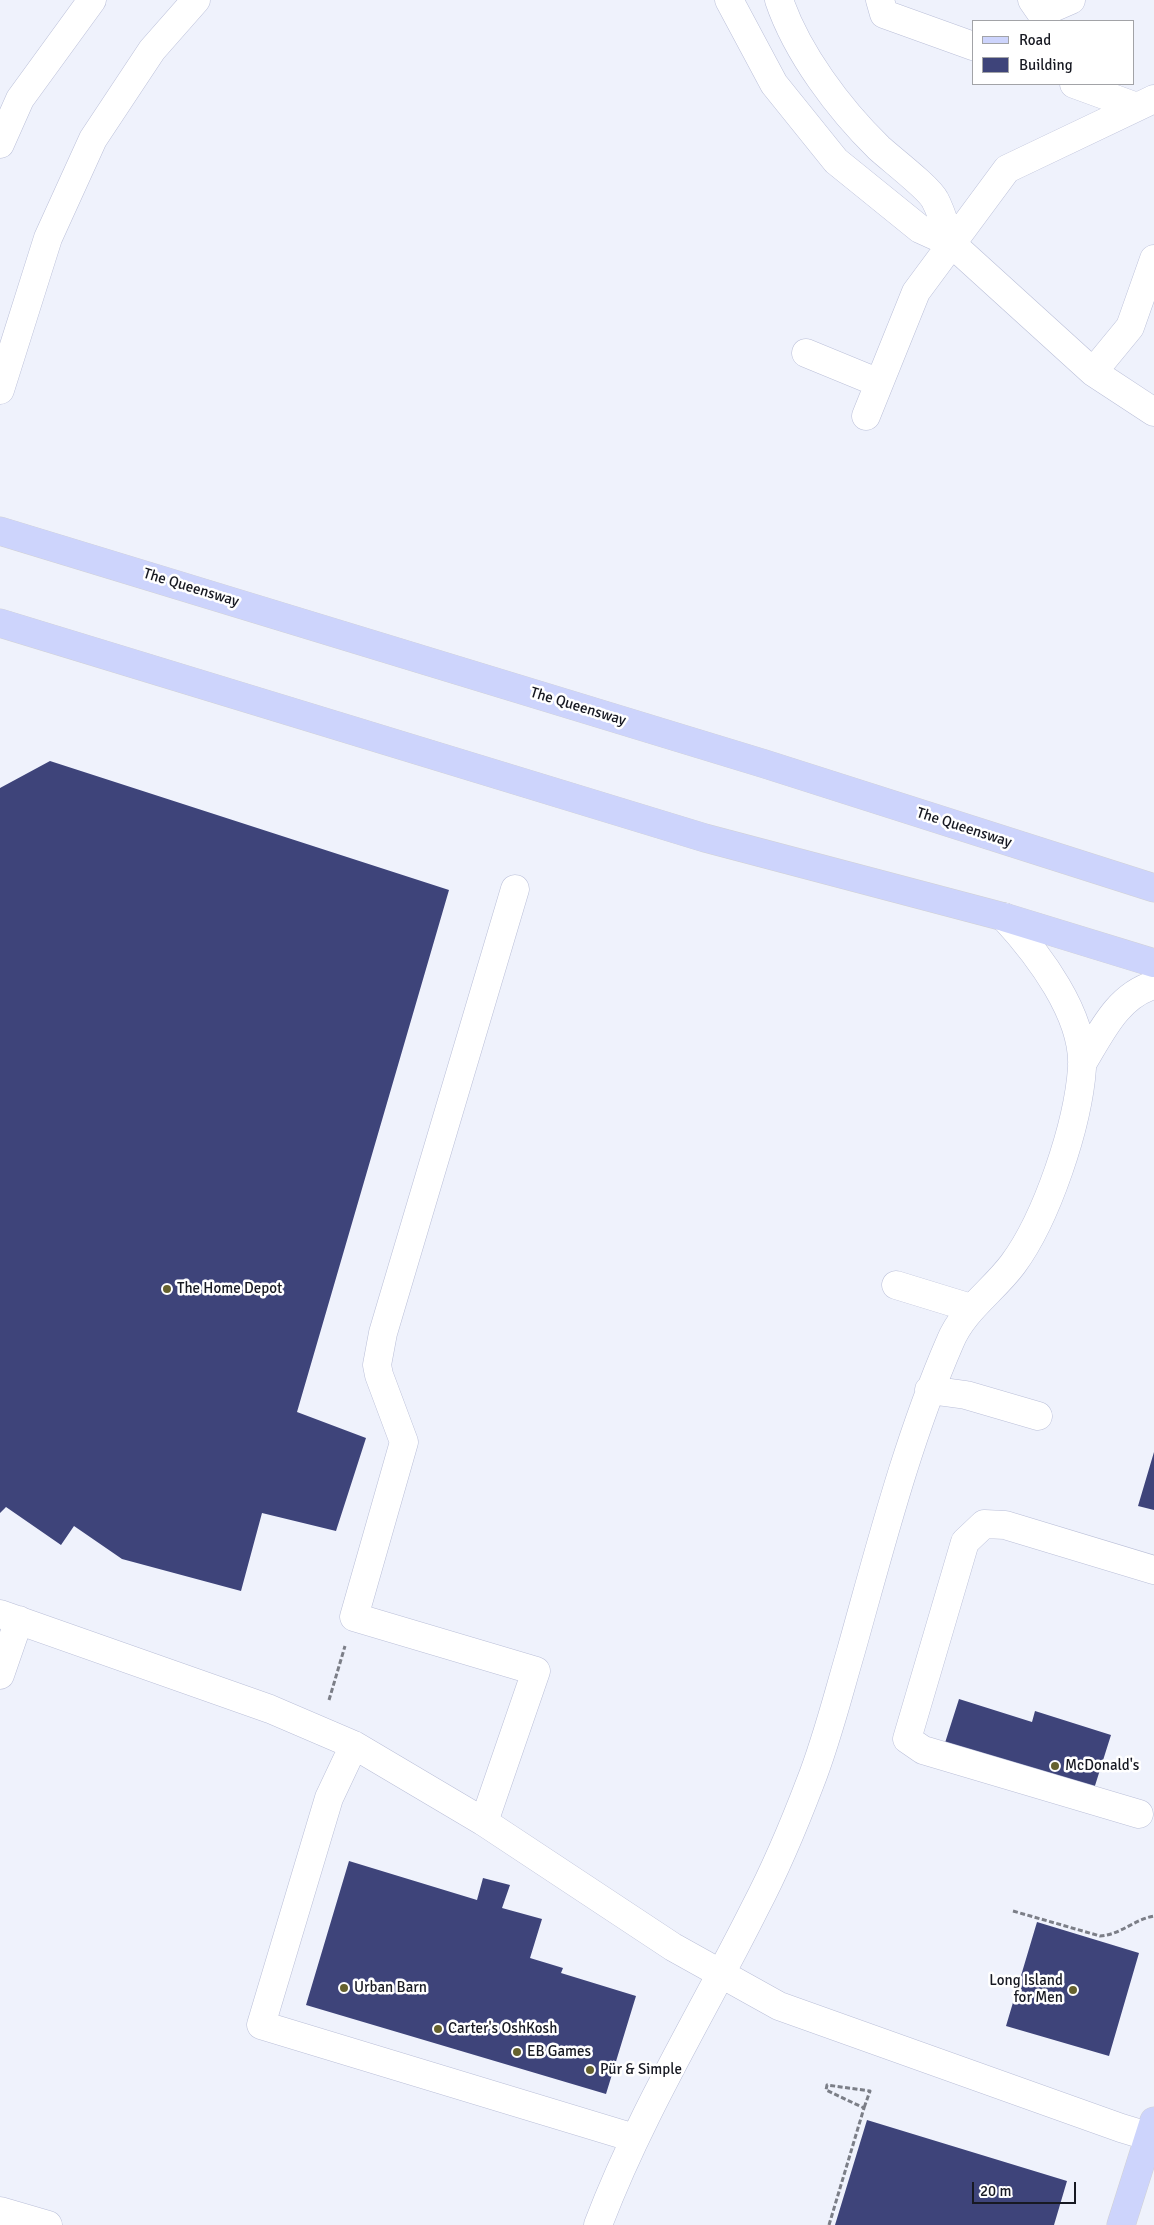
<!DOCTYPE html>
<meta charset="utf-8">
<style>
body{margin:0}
#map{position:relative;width:1154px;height:2225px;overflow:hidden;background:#eff2fc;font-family:Signika,sans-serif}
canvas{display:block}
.legend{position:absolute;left:972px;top:20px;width:162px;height:65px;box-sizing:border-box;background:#fff;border:1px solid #a2a3a7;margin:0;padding:6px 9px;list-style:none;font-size:15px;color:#171922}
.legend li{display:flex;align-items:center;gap:10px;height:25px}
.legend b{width:25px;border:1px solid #a2a3a7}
.scale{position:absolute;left:972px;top:2182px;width:104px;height:22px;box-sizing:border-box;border:2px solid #171922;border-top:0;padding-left:6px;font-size:15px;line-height:18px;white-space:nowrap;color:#171922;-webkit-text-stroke:4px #fff;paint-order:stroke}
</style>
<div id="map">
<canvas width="1154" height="2225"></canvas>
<ul class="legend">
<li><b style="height:6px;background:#cdd4fc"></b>Road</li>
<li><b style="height:14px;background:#3e447a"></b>Building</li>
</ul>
<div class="scale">20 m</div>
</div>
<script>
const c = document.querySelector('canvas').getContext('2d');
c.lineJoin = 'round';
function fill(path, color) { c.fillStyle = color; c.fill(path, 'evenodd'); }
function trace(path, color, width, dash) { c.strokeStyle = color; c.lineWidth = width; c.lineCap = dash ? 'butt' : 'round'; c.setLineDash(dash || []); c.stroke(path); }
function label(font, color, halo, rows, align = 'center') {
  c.font = font + ' Signika,sans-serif'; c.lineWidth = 5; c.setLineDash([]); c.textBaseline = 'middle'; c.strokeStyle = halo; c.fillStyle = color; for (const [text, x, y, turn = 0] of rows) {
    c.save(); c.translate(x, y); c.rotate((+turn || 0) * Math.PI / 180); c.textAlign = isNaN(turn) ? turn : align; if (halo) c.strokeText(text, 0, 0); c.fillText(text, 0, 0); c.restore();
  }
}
const building = new Path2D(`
 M 50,761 L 449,890 L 297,1412 L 366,1438 L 336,1531 L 262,1513 L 241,1591 L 122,1559 L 74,1526 L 61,1545 L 6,1507 L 0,1513 L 0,788 Z
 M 1154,1452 L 1154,1510 L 1138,1506 Z
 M 959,1699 L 1032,1722 L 1035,1711 L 1111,1735 L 1093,1792 L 944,1746 Z
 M 349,1861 L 477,1900 L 483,1878 L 510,1885 L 502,1908 L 542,1919 L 530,1958 L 563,1968 L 561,1973 L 636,1996 L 606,2094 L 306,2005 Z
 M 1037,1922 L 1139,1953 L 1109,2056 L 1006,2026 Z
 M 867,2120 L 1067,2181 L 1054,2225 L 835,2225 Z`);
const path = new Path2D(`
 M 329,1700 L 345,1646
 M 1013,1911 L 1100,1936 C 1120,1935 1135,1919 1154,1916
 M 829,2225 L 864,2108 L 826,2090 L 827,2085 L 870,2091 L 864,2108`);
const minor = new Path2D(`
 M 729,0 L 774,84 L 836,161 L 920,229 L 951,243 L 1093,372 L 1154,412
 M 779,0 C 797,53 839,109 879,148 C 891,159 929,188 935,200 C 942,213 946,229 951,243
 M 880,0 L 884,14 L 973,46
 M 1032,0 L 1041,13 L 1071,0
 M 1074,84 L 1137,107
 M 0,144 L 20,99 L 92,0
 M 806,353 L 879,383
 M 1093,372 L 1130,327 L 1154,259
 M 0,390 L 48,238 L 93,139 L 152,50 L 196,0
 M 866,416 L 916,292 L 1007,169 L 1154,99
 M 1082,1064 C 1101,1033 1117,996 1154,985
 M 896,1285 L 971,1308
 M 929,1390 L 966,1395 L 1038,1416
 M 0,1614 L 270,1709 L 354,1745 L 484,1822 L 673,1947 L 779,2006 L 1121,2128 L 1154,2138
 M 0,1675 L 19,1620
 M 354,1745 L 329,1798 L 261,2025 L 634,2138
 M 1139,1814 L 923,1750 L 907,1739 L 965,1542 L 984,1524 L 1005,1525 L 1154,1570
 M 484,1822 L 536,1671 L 354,1617 L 404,1442 L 379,1375 L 377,1365 L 383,1333 L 515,889
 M 0,2211 L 48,2225
 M 598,2225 C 640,2114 702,2014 755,1908 C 776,1868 794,1825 810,1783 C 827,1740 838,1695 851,1651 C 880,1548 907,1441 950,1342 C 963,1310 993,1291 1013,1264 C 1047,1218 1078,1125 1082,1068 C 1085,1015 1038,954 1004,917`);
const major = new Path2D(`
 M 0,531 L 765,764 L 1154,888
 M 0,623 L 705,838 L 1004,917 L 1154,963
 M 1121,2225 L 1154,2121`);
const markers = [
 [167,1289,5,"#65612e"],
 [1055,1766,5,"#65612e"],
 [344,1988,5,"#65612e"],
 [1073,1990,5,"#65612e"],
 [438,2029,5,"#65612e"],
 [517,2052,5,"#65612e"],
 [590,2070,5,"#65612e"]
];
const streetNames = [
 ["The Queensway",191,588,17],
 ["The Queensway",578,707,17],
 ["The Queensway",964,828,18]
];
const poiNames = [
 ["The Home Depot",177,1289],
 ["McDonald's",1065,1766],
 ["Long Island",1063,1981,"right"],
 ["for Men",1063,1998,"right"],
 ["Urban Barn",354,1988],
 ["Carter's OshKosh",448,2029],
 ["EB Games",527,2052],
 ["Pür & Simple",600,2070]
];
fill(building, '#3e447a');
trace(minor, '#babfd8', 29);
trace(major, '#d1d1d3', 29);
trace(path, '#7b7e87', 3, [5, 2.5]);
trace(minor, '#fff', 28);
trace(major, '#cdd4fc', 28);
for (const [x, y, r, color] of markers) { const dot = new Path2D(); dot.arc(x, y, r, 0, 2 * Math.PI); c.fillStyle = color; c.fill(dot); trace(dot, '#fff', 2); }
label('15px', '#171922', '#fff', streetNames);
label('15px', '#171922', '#fff', poiNames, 'left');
</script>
